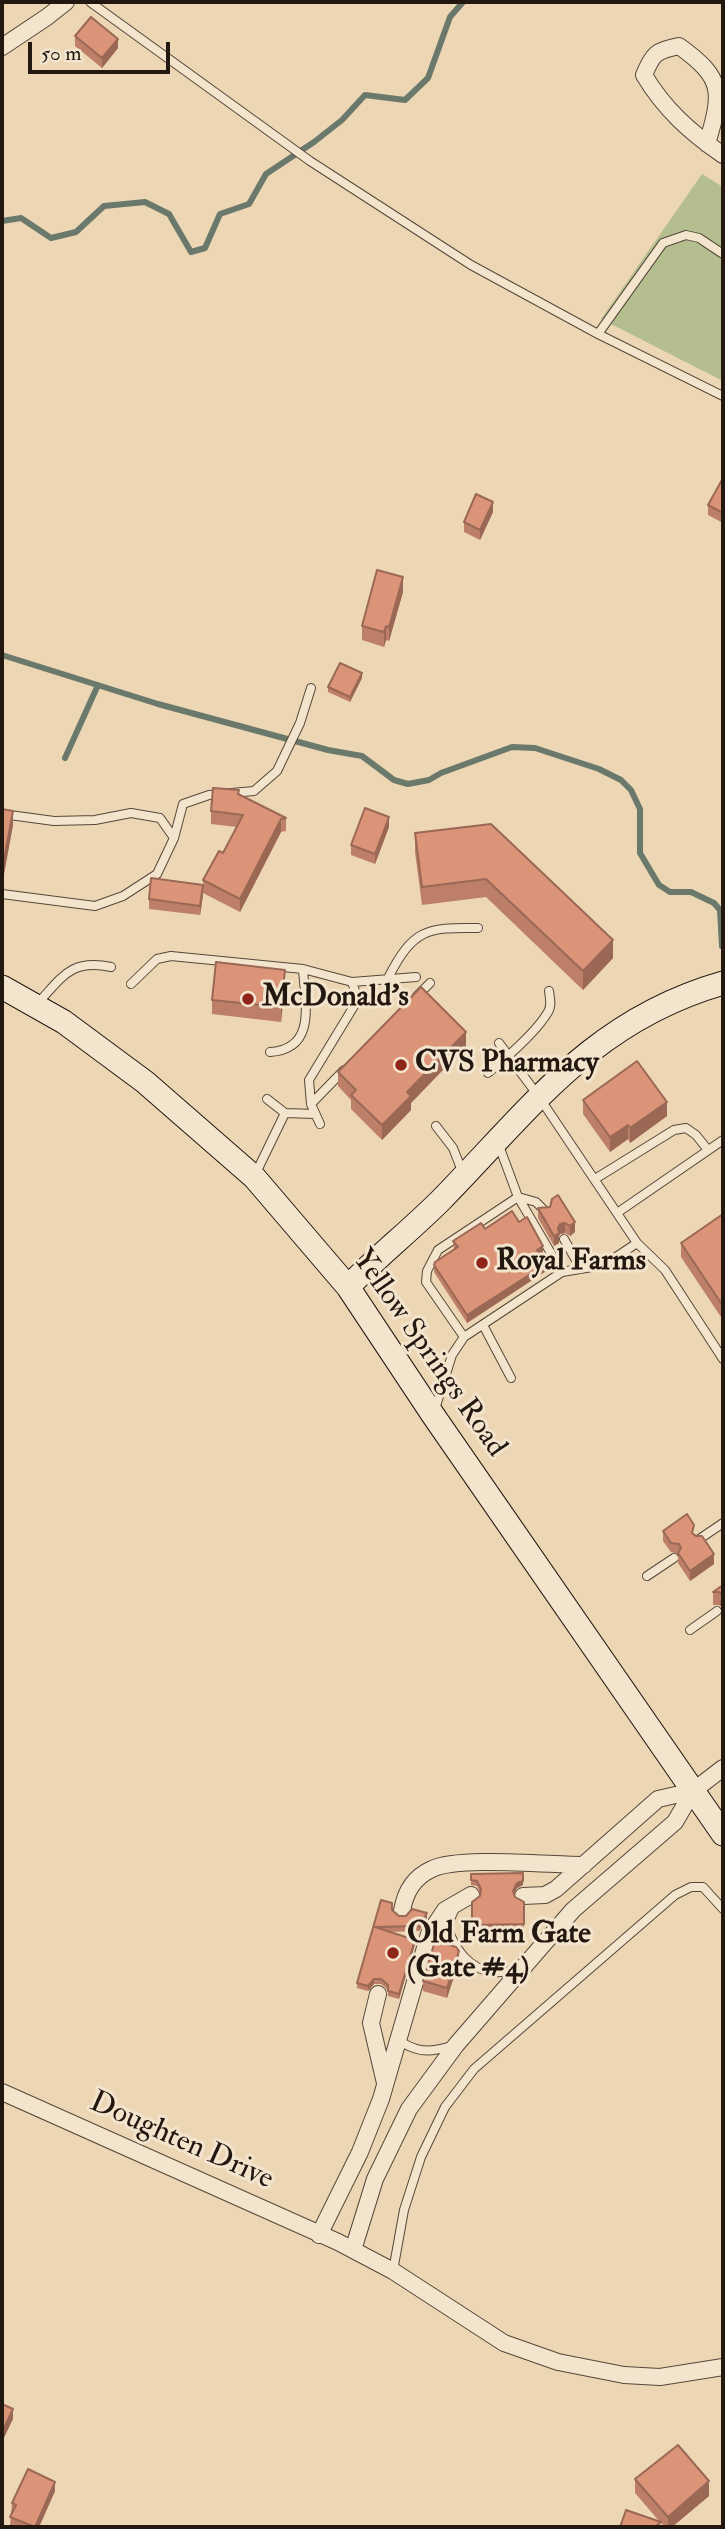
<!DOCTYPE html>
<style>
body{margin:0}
#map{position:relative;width:725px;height:2529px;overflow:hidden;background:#edd6b3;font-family:"IM FELL Double Pica",serif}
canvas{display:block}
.frame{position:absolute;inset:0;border:4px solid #221810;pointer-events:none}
.scale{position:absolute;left:28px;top:42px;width:142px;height:32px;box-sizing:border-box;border:4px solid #221810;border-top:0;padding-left:9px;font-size:21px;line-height:24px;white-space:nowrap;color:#221810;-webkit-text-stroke:5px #f3e4ce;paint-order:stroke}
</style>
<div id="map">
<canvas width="725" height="2529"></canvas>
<div class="frame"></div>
<div class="scale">50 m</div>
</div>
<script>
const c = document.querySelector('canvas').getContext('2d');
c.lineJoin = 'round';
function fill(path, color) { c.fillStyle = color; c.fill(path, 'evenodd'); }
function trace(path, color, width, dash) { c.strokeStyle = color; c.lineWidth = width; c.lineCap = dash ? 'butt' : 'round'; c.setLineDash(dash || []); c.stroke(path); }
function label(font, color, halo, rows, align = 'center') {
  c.font = font + ' "IM FELL Double Pica",serif'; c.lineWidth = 6; c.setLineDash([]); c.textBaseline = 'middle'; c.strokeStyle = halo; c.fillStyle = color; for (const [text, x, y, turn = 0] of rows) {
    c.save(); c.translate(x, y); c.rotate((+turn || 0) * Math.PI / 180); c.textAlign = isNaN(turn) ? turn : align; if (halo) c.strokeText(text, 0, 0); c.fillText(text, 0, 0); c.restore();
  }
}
const green = new Path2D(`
 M 702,174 L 723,187 L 723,381 L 601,319 Z`);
const stream = new Path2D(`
 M 2,221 L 21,218 L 51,238 L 76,232 L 104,206 L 145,202 L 169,214 L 191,252 L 205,248 L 220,214 L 249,204 L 266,174 L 314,142 L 342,120 L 365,95 L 405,100 L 428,78 L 450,17 L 463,2
 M 2,655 L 158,704 L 328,750 L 362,756 L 394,780 L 408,784 L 429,780 L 441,773 L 512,747 L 535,748 L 599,769 L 621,780 L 631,790 L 640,809 L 640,853 L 659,885 L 670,892 L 691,892 L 714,903 L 720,910 L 722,946
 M 65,758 L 98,685`);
const lane = new Path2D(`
 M 90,2 L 310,161 L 471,265 L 598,334 L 723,396
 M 598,334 L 663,243 L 686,235 L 699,238 L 723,254
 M 2,814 L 54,821 L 95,820 L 131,813 L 160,818 L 174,838
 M 2,894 L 95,906 L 123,896 L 157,874 L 174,838 L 183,804 L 209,795 L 254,791 L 277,771 L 300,723 L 311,688
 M 303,969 L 352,982 L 416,977
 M 388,978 C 413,930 425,927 478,928
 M 131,984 L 157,959 L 171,956 L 303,969 C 305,1003 317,1049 270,1052
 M 417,996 L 430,983
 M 38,1003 C 63,976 71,959 111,967
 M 499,1043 L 539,1097 L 637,1243 L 665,1270 L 723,1359
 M 488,1073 C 505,1059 537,1031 548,1012 C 552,1006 550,998 549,991
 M 311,1104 L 344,1070
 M 285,1113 L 315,1114
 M 320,1124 L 311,1104 L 309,1080 L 354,1006 L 356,994 L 352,982
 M 436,1126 L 453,1148 L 462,1171
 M 498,1143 L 518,1197 L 562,1272
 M 255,1175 L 285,1113 L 267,1099
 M 595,1179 L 674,1130 L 686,1128 L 696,1135 L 708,1150
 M 617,1213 L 723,1140
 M 564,1239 L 581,1269
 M 483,1325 L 511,1378
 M 464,1337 L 426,1282 L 427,1271 L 438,1250 L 518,1197 L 536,1202 L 546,1212
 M 435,1409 L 452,1355 L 464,1337 L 562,1272 L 604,1265 L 637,1243
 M 698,1540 L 723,1523
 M 647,1576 L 674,1558
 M 690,1630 L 717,1611
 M 456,1906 L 447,1926 C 454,1948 469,1970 494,1972 C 502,1973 511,1971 518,1970
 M 401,2037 L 403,2043 C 420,2053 432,2052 451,2046
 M 393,2271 L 404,2210 L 421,2157 L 445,2107 L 474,2069 L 675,1895 L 691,1887 L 703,1887 L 723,1909`);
const street = new Path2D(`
 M 2,47 L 47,17 L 66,2
 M 707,144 C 722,93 725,79 679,46 C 656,51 653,53 644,75 C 664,109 691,133 723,155
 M 523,1896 L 545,1895 L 556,1889 L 658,1799 L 693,1791
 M 402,1911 C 405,1892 414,1877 432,1869 C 459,1856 550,1865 584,1865
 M 378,1994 L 371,2023 L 385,2083
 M 2,2092 L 338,2242 L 393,2271 L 504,2343 L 558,2362 L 624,2375 L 660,2377 L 723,2367
 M 319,2235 L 360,2152 L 381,2099 L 429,1934 L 445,1910 L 471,1895
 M 353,2250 L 375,2179 L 409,2109 L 456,2045 L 573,1910 L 675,1822 L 693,1791 L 723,1768`);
const secondary = new Path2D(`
 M 2,987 L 64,1022 L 145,1082 L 254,1177 L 348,1287 L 433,1415 L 723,1834
 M 348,1287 C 378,1256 411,1230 441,1200 C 531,1108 593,1020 723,983`);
const wall = new Path2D(`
 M 75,36 L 118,48 L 102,68 L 75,46 Z
 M 723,478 L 723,523 L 708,515 L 708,505 Z
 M 493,512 L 480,540 L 464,532 L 464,522 Z
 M 403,592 L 389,641 L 386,640 L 384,647 L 362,640 L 362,626 Z
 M 362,678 L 350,702 L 328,692 L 328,687 Z
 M 239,794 L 286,818 L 286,831 L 281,832 L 240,912 L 203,893 L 203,880 L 223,853 L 237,827 L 211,824 L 211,811 Z
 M 2,809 L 13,825 L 3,879 L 2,879 Z
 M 389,827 L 375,864 L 351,855 L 351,845 Z
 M 415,833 L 613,958 L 583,990 L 486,897 L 422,905 L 415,852 Z
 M 203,895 L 200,915 L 149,909 L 149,899 Z
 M 285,984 L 281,1022 L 212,1014 L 212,1000 Z
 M 466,1046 L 411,1103 L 411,1110 L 382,1140 L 351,1109 L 351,1100 L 338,1086 L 338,1072 Z
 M 583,1100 L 667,1116 L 630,1143 L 628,1139 L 610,1152 L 583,1114 Z
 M 550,1207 L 575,1232 L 570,1236 L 565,1233 L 560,1234 L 559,1236 L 559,1243 L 554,1246 L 538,1218 L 538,1208 Z
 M 723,1214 L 723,1320 L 681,1257 L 681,1243 Z
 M 519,1222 L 543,1253 L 540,1255 L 546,1271 L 467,1323 L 434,1272 L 434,1265 L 454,1249 L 453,1241 L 485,1229 Z
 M 663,1531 L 694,1535 L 714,1564 L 690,1581 L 678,1563 L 678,1554 L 671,1552 L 663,1541 Z
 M 723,1585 L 723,1620 L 721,1616 L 721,1606 L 719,1605 L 713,1605 L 713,1592 Z
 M 471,1874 L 523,1885 L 517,1888 L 514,1894 L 515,1897 L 524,1902 L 524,1929 L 472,1930 L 472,1902 L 480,1896 L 480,1893 L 477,1886 L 471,1885 Z
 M 381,1900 L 399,1916 L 427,1918 L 419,1931 L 390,1932 L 415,1944 L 399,1999 L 388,1996 L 388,1990 L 381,1984 L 374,1984 L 368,1991 L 357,1988 L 357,1983 Z
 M 459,1961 L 447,1998 L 423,1991 L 423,1981 Z
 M 635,2479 L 709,2496 L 672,2527 L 665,2527 L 661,2523 L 661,2527 L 660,2522 L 635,2493 Z
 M 55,2491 L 39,2527 L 10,2526 L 12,2503 Z`);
const shadedWall = new Path2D(`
 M 118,39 L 118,48 L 102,68 L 102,58 Z
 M 493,502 L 493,512 L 480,540 L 480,530 Z
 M 403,577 L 403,592 L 389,641 L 389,627 Z
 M 386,626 L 386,640 L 384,647 L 384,632 Z
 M 362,673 L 362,678 L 350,702 L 350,697 Z
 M 13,811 L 13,825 L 3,879 L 3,865 Z
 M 389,817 L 389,827 L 375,864 L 375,854 Z
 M 281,819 L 281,832 L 240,912 L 240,899 Z
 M 203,885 L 203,895 L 200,915 L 200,906 Z
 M 613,940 L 613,958 L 583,990 L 583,971 Z
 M 285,970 L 285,984 L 281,1022 L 281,1007 Z
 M 466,1032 L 466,1046 L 411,1103 L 411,1110 L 382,1140 L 382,1125 L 407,1092 Z
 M 667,1102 L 667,1116 L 630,1143 L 630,1128 Z
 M 628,1125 L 628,1139 L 610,1152 L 610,1137 Z
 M 575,1222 L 575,1232 L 570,1236 L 570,1226 Z
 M 565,1223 L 565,1233 L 560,1234 L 559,1236 L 559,1243 L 554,1246 L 554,1236 L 560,1224 Z
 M 543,1246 L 543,1253 L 537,1257 L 537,1250 Z
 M 546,1264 L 546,1271 L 467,1323 L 467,1315 Z
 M 714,1554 L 714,1564 L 690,1581 L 690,1571 Z
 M 523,1881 L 523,1885 L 517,1888 L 513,1896 L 513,1891 L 517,1883 Z
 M 427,1913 L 427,1918 L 419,1931 L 419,1926 Z
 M 415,1940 L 415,1944 L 399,1999 L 399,1994 Z
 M 459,1951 L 459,1961 L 447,1998 L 447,1988 Z
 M 374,1979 L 374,1984 L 368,1991 L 368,1986 Z
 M 13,2409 L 13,2419 L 2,2442 L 2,2432 Z
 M 709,2481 L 709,2496 L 672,2527 L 668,2527 L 668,2517 Z
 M 55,2482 L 55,2491 L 39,2527 L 35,2527 Z`);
const building = new Path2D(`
 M 91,17 L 118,39 L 102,58 L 75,36 Z
 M 723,478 L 723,513 L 708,505 Z
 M 476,494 L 493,502 L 480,530 L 464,522 Z
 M 377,570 L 403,577 L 389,627 L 386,626 L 384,632 L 362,626 Z
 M 340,663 L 362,673 L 350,697 L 328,687 Z
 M 213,788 L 239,790 L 238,794 L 286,818 L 281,819 L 240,899 L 203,880 L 219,851 L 223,853 L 243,815 L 211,811 Z
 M 365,808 L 389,817 L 375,854 L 351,845 Z
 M 2,809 L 13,811 L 3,865 L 2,865 Z
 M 491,824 L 613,940 L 583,971 L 486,879 L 422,887 L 415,833 Z
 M 151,878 L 203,885 L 200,906 L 149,899 Z
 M 216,962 L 285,970 L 281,1007 L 212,1000 Z
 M 421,987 L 466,1032 L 407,1092 L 411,1096 L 382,1125 L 351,1095 L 356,1090 L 338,1072 Z
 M 637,1061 L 667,1102 L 630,1128 L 628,1125 L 610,1137 L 583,1100 Z
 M 558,1195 L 575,1222 L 570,1226 L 565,1223 L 560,1224 L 558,1228 L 559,1233 L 554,1236 L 538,1208 L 550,1207 L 552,1199 Z
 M 512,1211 L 519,1222 L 527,1217 L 543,1246 L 537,1250 L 546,1264 L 467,1315 L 434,1265 L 435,1262 L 458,1247 L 453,1241 L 481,1223 L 485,1229 Z
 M 723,1214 L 723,1306 L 681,1243 Z
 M 687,1514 L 694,1525 L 692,1533 L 696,1536 L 702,1536 L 714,1554 L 690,1571 L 678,1553 L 681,1548 L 679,1544 L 671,1543 L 663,1531 Z
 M 723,1585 L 723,1608 L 721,1604 L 723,1595 L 719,1592 L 713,1592 Z
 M 523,1873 L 523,1881 L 517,1883 L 513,1891 L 515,1897 L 524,1902 L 524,1924 L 472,1925 L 472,1902 L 480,1896 L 481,1889 L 477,1881 L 471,1880 L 471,1874 Z
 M 381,1900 L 392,1903 L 392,1910 L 399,1916 L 406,1916 L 412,1909 L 427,1913 L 419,1926 L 375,1927 L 415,1940 L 399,1994 L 388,1991 L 388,1985 L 381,1979 L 374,1979 L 368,1986 L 357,1983 Z
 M 435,1941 L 456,1947 L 459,1951 L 447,1988 L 423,1981 Z
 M 2,2404 L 13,2409 L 2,2432 Z
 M 678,2445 L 709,2481 L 668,2517 L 635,2479 Z
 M 28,2469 L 55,2482 L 35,2527 L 10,2517 L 16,2505 L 12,2503 Z
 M 626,2510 L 661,2522 L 655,2527 L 620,2527 Z`);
const markers = [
 [248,999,7,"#8f2418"],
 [401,1065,7,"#8f2418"],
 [482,1263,7,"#8f2418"],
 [393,1953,7,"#8f2418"]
];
const poiNames = [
 ["McDonald's",262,999],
 ["CVS Pharmacy",415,1065],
 ["Royal Farms",496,1263],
 ["Old Farm Gate",407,1936],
 ["(Gate #4)",407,1970]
];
const streetNames = [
 ["Yellow Springs Road",428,1354,55],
 ["Doughten Drive",181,2142,24]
];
fill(green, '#b5be8f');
trace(stream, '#6a796b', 6);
trace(lane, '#554839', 10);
trace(street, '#554839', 18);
trace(secondary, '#221810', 25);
trace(lane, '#f3e4ce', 8);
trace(street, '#f3e4ce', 16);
trace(secondary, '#f3e4ce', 23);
fill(wall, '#bd7f68');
fill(shadedWall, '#9a6855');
fill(building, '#dc9479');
trace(building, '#9a6855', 2);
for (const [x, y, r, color] of markers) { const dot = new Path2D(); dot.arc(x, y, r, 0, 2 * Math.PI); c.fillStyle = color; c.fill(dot); trace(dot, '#f3e4ce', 2.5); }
label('bold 30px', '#221810', '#f3e4ce', poiNames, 'left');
label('30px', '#221810', '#f3e4ce', streetNames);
</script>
